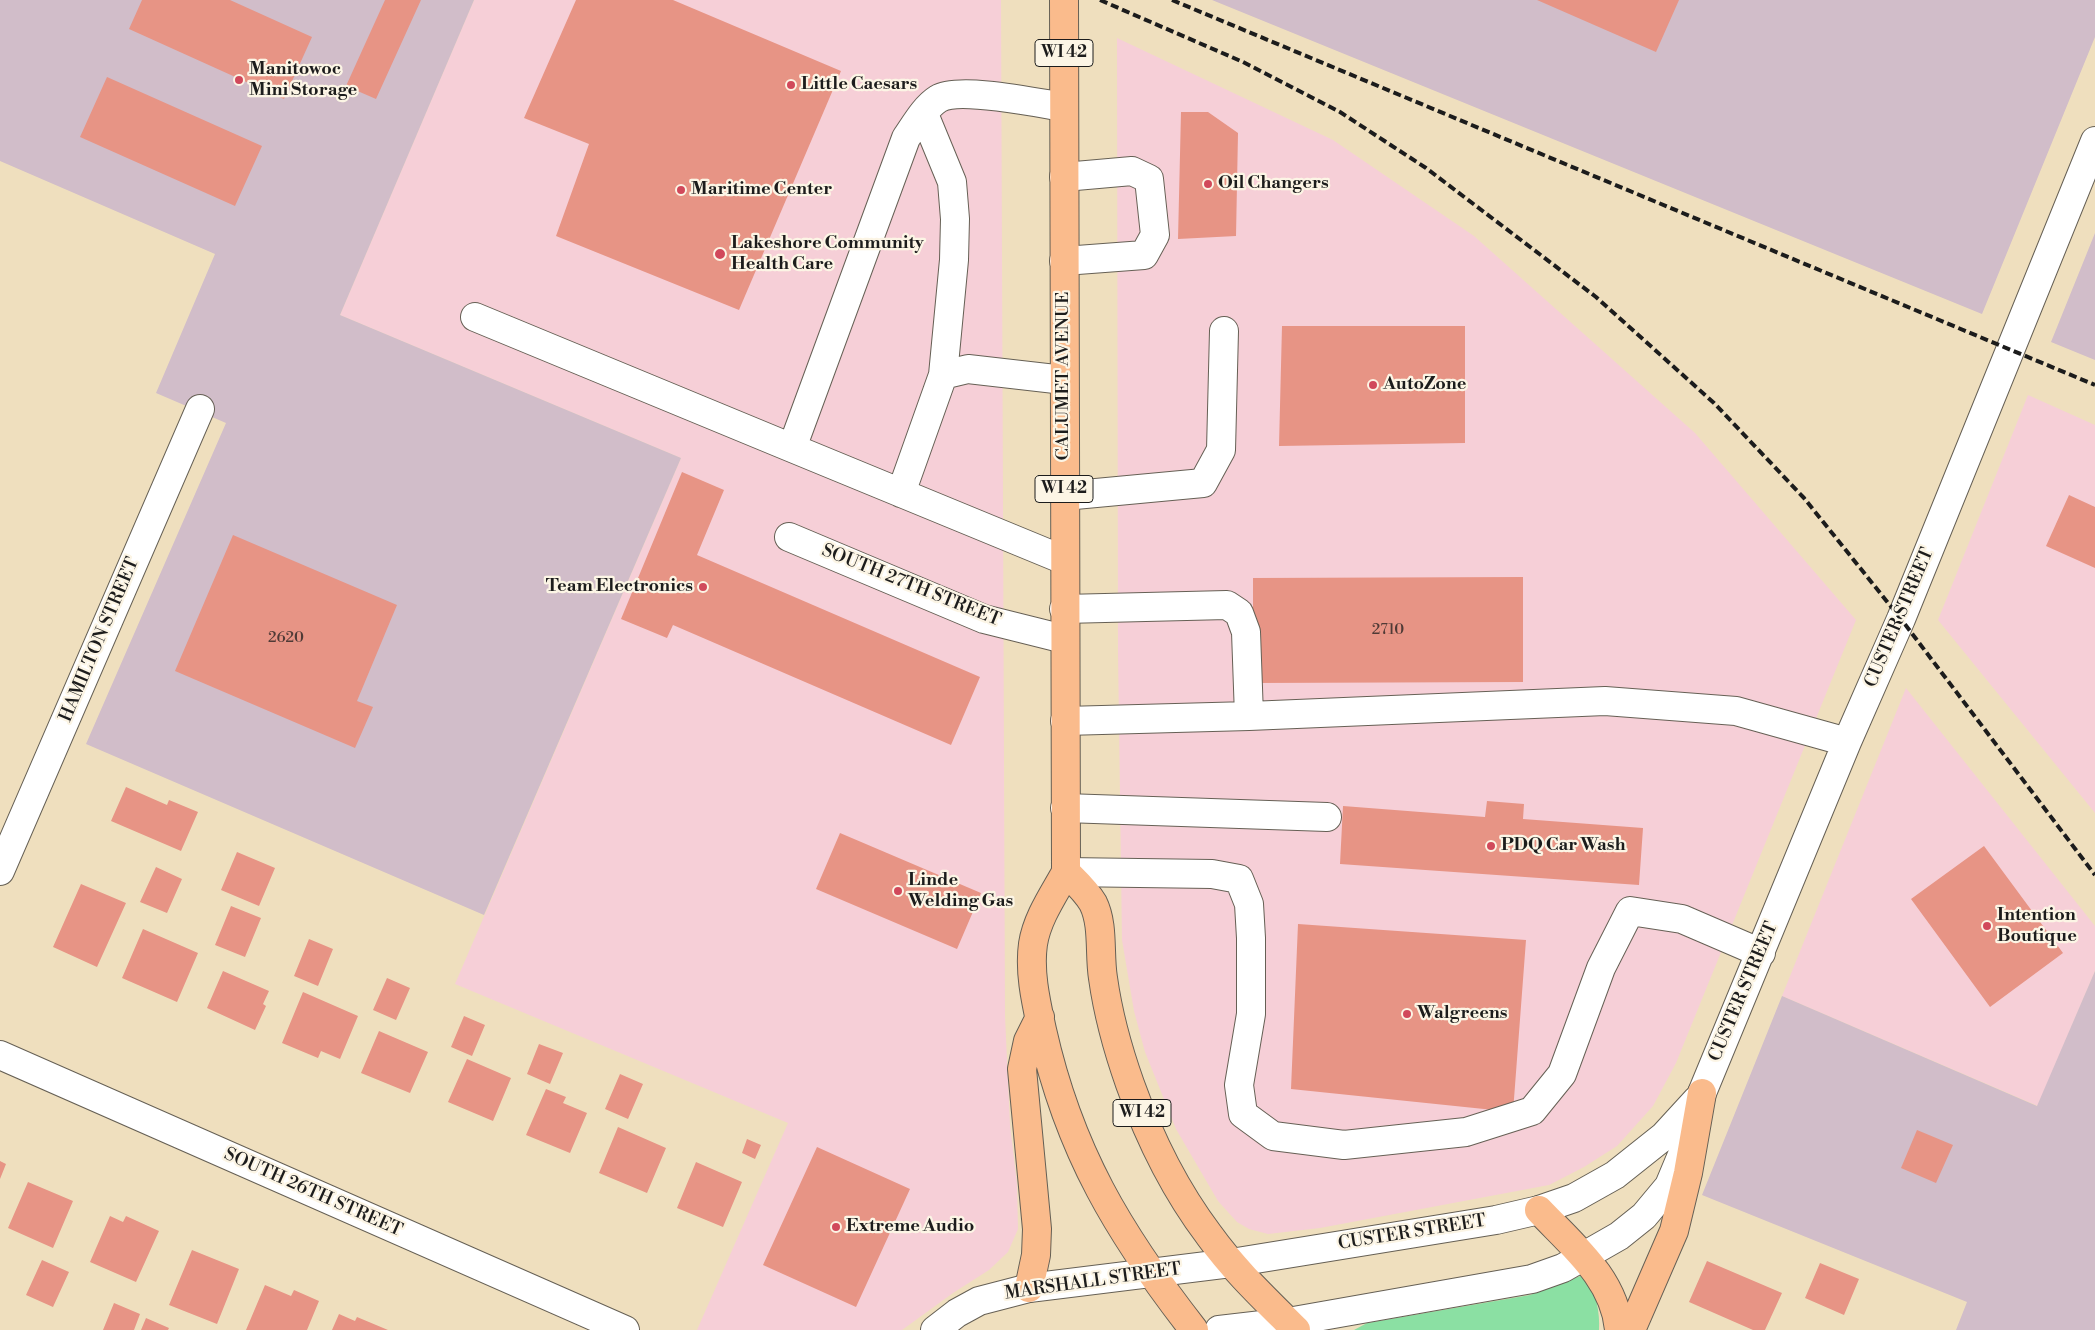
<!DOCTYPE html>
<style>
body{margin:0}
canvas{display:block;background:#efdfbe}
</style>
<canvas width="2095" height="1330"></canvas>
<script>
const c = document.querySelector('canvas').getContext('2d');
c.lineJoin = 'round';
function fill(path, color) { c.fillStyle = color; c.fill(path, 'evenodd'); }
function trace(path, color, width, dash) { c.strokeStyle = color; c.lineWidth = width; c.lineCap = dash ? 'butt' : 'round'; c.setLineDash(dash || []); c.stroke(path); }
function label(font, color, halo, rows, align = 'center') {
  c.font = font + ' "Libre Bodoni",serif'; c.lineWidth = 4.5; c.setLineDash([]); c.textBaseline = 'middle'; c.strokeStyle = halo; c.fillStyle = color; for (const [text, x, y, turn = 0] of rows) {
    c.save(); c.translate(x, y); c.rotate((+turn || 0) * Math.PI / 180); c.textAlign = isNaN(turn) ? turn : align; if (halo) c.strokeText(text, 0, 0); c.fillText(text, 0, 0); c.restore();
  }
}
const built = new Path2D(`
 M 474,0 L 1001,0 L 1005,1016 L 1010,1125 L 1017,1184 L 1018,1229 L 1008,1252 L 989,1270 L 953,1293 L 902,1330 L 697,1330 L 788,1123 L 455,984 L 681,458 L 340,315 Z
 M 1117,38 L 1333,140 L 1474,236 L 1695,433 L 1856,620 L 1676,1063 L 1653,1106 L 1617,1146 L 1584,1167 L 1549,1185 L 1320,1228 L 1268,1234 L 1249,1229 L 1237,1222 L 1218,1201 L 1176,1129 L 1145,1052 L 1134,1011 L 1122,940 L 1118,652 Z
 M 2028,395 L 2095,425 L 2095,813 L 1938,620 Z
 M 1906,688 L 2095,926 L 2095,971 L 2038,1106 L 1782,996 Z`);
const industrial = new Path2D(`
 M 0,0 L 474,0 L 340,315 L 681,458 L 484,915 L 86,744 L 226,423 L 156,393 L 215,254 L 0,161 Z
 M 1212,0 L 2095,0 L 2095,37 L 1982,314 Z
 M 2095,233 L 2095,360 L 2051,342 Z
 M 2095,971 L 2095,1330 L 1956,1330 L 1967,1302 L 1702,1195 L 1782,996 L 2037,1106 Z`);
const green = new Path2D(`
 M 1580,1276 L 1587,1278 C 1596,1292 1600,1313 1599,1330 L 1354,1330 L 1367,1323 L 1530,1295 Z`);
const building = new Path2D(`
 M 142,0 L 230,0 L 312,37 L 284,99 L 129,29 Z
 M 385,0 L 421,0 L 376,99 L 346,86 Z
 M 576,0 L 673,0 L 841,71 L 739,310 L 556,236 L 589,144 L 524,118 Z
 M 1537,0 L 1679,0 L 1656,52 Z
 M 107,77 L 262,146 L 235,206 L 80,137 Z
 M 1181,112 L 1208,112 L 1238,133 L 1236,236 L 1178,239 Z
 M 1282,326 L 1465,326 L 1465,443 L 1279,446 Z
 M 682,472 L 724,490 L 697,555 L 980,677 L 951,745 L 673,625 L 667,638 L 621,619 Z
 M 2069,495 L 2095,507 L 2095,568 L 2046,546 Z
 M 233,535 L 397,605 L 357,701 L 373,707 L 355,748 L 175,671 Z
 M 1523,577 L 1523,682 L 1253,683 L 1253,578 Z
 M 126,787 L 167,805 L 169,800 L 198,812 L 181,851 L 111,821 Z
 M 1487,801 L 1524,804 L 1523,819 L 1643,828 L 1639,885 L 1340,864 L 1343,806 L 1485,817 Z
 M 840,833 L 981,893 L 957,949 L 816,889 Z
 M 1984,846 L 2063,953 L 1990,1007 L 1911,899 Z
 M 237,852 L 275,868 L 259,906 L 221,890 Z
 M 156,867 L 182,879 L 167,913 L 140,902 Z
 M 81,884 L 126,903 L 97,967 L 53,947 Z
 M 231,906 L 261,918 L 245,957 L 215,945 Z
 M 1298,924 L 1526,940 L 1513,1112 L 1291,1089 Z
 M 143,929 L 198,953 L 177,1002 L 122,978 Z
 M 309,939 L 333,949 L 318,986 L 294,976 Z
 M 223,971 L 269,991 L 263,1004 L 266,1006 L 255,1030 L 207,1008 Z
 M 387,978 L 410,988 L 396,1020 L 373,1010 Z
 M 303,992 L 358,1016 L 340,1059 L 321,1051 L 318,1058 L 282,1043 Z
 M 464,1016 L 485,1025 L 472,1056 L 451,1047 Z
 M 379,1031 L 428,1052 L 410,1093 L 361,1073 Z
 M 539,1044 L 563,1053 L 550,1084 L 527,1074 Z
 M 467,1059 L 511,1078 L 493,1121 L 448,1102 Z
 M 620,1074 L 643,1084 L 628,1119 L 605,1109 Z
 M 546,1089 L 566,1097 L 563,1103 L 587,1113 L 570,1153 L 526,1135 Z
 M 618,1127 L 666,1148 L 647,1193 L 599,1173 Z
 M 1917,1130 L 1953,1145 L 1936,1183 L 1901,1168 Z
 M 747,1139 L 761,1145 L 755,1159 L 742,1153 Z
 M 817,1147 L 910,1189 L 856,1307 L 763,1265 Z
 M 0,1161 L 6,1164 L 0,1179 Z
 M 696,1162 L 742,1182 L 723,1227 L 677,1208 Z
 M 28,1182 L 73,1201 L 53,1248 L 8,1228 Z
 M 110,1216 L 123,1222 L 126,1216 L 159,1231 L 136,1282 L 90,1262 Z
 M 192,1250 L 239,1269 L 217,1324 L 169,1305 Z
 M 42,1260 L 69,1272 L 53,1307 L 26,1295 Z
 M 1707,1261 L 1782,1293 L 1765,1330 L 1753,1330 L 1689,1302 Z
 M 1820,1263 L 1859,1279 L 1844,1315 L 1805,1298 Z
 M 265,1285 L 291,1296 L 294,1290 L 319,1301 L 307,1330 L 246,1330 Z
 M 114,1303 L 140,1314 L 134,1330 L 103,1330 Z
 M 339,1314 L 355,1321 L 357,1317 L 388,1330 L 332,1330 Z
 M 146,1318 L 169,1328 L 168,1330 L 141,1330 Z`);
const minor = new Path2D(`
 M 924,114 L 952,182 L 955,219 L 954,260 L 943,375
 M 1064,261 L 1144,255 L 1155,235 L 1149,179 L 1132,171 L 1064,177
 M 475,317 L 792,448
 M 901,493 L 943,375 L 968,369 L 1064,380
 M 1064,496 L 1203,483 L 1221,450 L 1224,331
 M 789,537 L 984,619 L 1064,639
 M 1064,560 L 792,448 L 906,138 C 915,125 925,107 938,99 C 958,86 1038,103 1064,107
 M 1064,609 L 1227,605 L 1239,613 L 1246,632 L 1249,716
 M 1065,721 L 1249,716 L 1605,701 L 1736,711 L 1847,742
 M 1065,808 L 1327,817
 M 0,871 L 200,409
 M 1066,872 L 1212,874 L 1239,879 L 1249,904 L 1251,938 L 1251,1014 L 1239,1085 L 1243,1114 L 1273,1136 L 1344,1145 L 1466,1132 L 1532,1111 L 1562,1074 L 1601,968 L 1630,911 L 1682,919 L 1761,953
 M 0,1055 L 625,1330
 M 935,1330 L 957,1313 L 979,1301 L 1029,1288 L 1231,1263 L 1496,1220 L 1539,1210 L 1574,1198 L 1615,1175 L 1664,1136 L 1697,1100
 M 1219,1330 L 1288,1322 L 1532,1279 L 1563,1268 L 1619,1236 L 1644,1216 L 1669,1186 L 1687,1143 L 1702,1093 L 1847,742 L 1901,619 L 2095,141`);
const major = new Path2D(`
 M 1064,0 L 1066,872 C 1054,894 1037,918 1033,944 C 1029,972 1036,1002 1042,1030 C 1069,1151 1119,1234 1194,1330
 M 1066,872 C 1075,881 1086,891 1093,903 C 1104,925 1099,954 1103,978 C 1108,1014 1118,1050 1130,1084 C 1149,1137 1175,1190 1209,1235 C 1234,1270 1266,1300 1296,1330
 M 1539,1210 C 1572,1245 1615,1279 1619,1330
 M 1029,1288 L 1036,1255 L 1037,1229 L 1022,1069 L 1028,1041 L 1040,1017
 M 1631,1330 L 1674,1231 L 1688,1173 L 1702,1093`);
const rail = new Path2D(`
 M 1100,0 L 1243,62 L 1340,112 L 1426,168 L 1596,297 L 1714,403 L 1804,498 L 1901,619 L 2095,875
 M 1172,0 L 2095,385`);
const markers = [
 [239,80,5,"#d1495b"],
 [791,85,5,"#d1495b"],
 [1208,184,5,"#d1495b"],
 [681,190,5,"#d1495b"],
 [720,254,6,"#d1495b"],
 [1373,385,5,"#d1495b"],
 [703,587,5,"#d1495b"],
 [1491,846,5,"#d1495b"],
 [898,891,5,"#d1495b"],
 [1987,926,5,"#d1495b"],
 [1407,1014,5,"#d1495b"],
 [836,1227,5,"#d1495b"]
];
const numberNames = [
 ["2710",1388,630],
 ["2620",286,638]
];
const shields = [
 [1064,53,58],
 [1064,489,58],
 [1142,1113,58]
];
const shieldNames = [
 ["WI 42",1064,53],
 ["WI 42",1064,489],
 ["WI 42",1142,1113]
];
const poiNames = [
 ["Manitowoc",249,70],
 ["Mini Storage",249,91],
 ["Little Caesars",801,85],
 ["Oil Changers",1218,184],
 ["Maritime Center",691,190],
 ["Lakeshore Community",731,244],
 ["Health Care",731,265],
 ["AutoZone",1383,385],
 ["Team Electronics",693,587,"right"],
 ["PDQ Car Wash",1501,846],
 ["Linde",908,881],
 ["Welding Gas",908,902],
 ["Intention",1997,916],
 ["Boutique",1997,937],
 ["Walgreens",1417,1014],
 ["Extreme Audio",846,1227]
];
const streetNames = [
 ["CALUMET AVENUE",1064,376,-90],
 ["SOUTH 27TH STREET",911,586,22],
 ["CUSTER STREET",1900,618,-67],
 ["HAMILTON STREET",100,640,-67],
 ["CUSTER STREET",1744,992,-67],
 ["SOUTH 26TH STREET",313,1193,24],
 ["CUSTER STREET",1412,1233,-9],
 ["MARSHALL STREET",1093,1282,-8]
];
fill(built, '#f6cfd7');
fill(industrial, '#d1bdc9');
fill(green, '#8be0a3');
fill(building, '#e79485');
trace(minor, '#666055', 30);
trace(major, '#666055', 30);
trace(minor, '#fff', 28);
trace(major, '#fabb8c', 28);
trace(rail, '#1c1c1c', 4, [8, 4]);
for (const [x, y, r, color] of markers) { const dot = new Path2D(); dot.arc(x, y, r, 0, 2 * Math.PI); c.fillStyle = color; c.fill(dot); trace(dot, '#fcf5e5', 2); }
label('15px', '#4f3a36', null, numberNames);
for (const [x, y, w] of shields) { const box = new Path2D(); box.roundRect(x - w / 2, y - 13.5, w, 27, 4); c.fillStyle = '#fcf5e5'; c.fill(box); trace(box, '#1c1c1c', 1); }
label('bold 16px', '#1c1c1c', null, shieldNames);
label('bold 18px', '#1c1c1c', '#fcf5e5', poiNames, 'left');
label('18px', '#1c1c1c', '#fcf5e5', streetNames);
</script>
